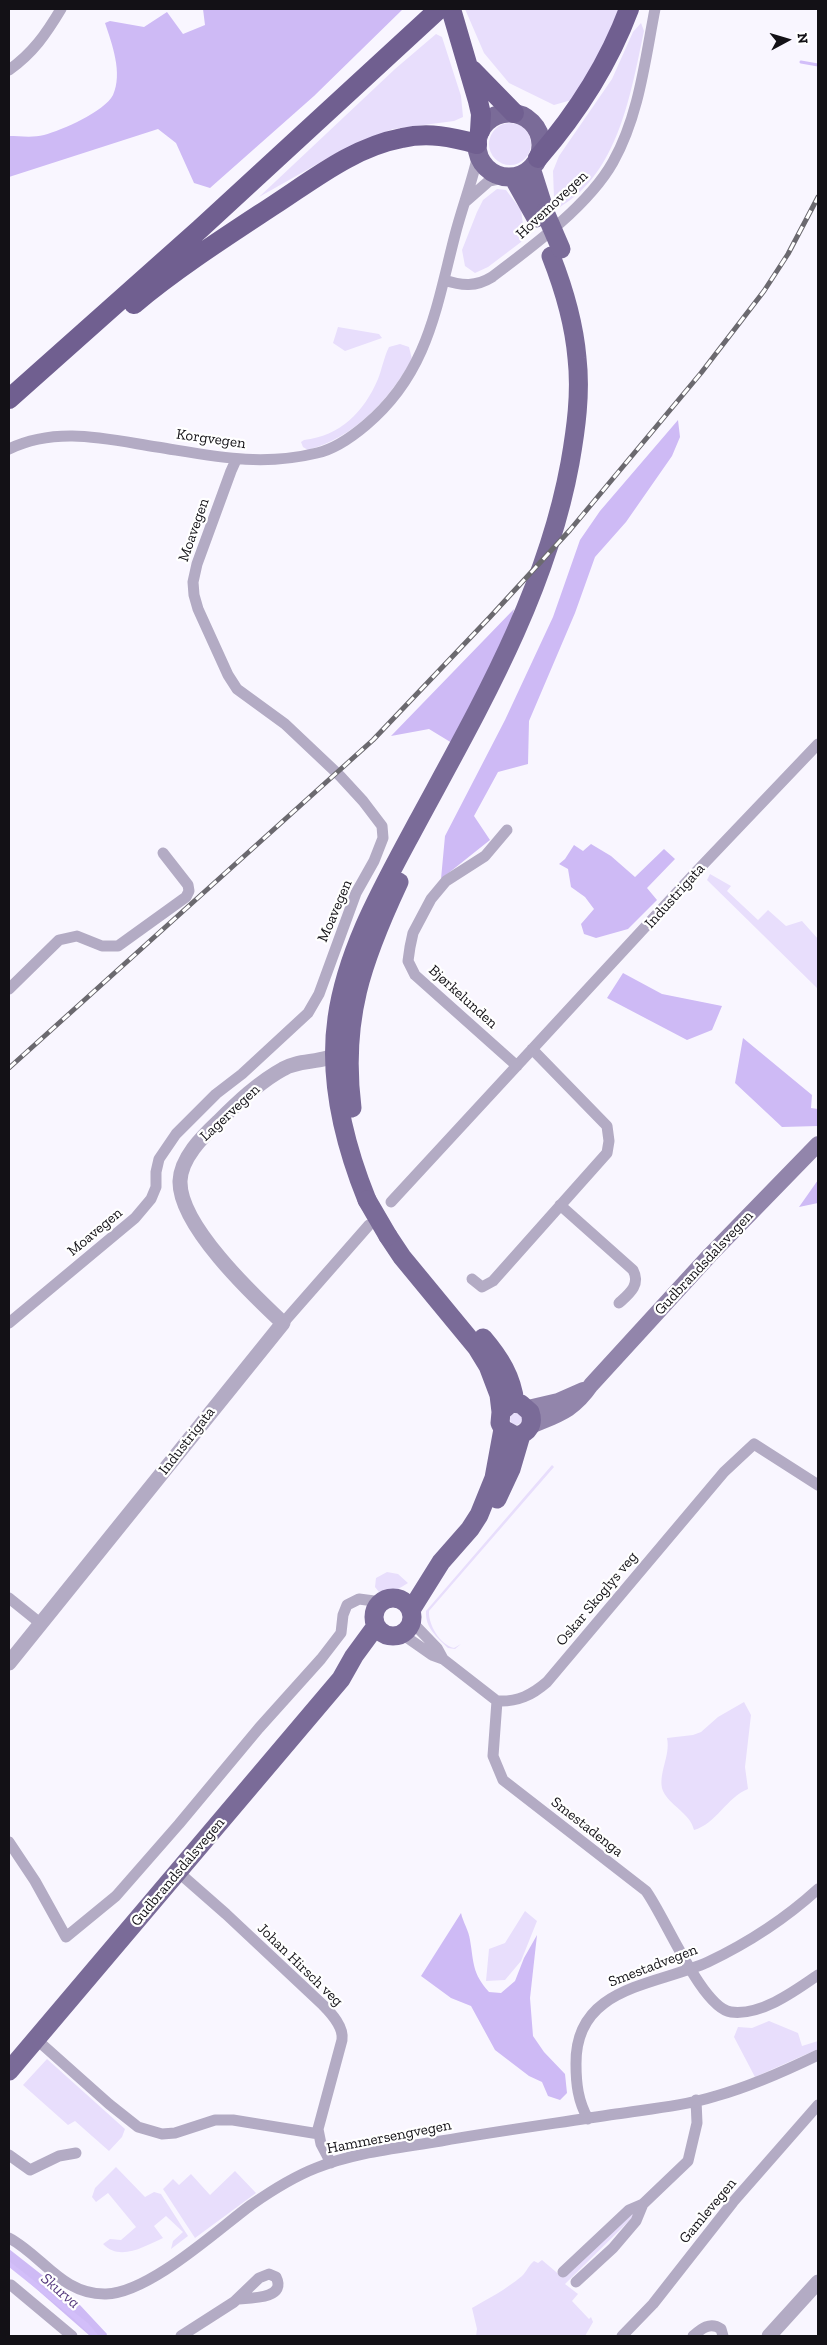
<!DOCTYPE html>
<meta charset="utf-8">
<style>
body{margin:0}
#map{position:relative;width:827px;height:2345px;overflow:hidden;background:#f9f6ff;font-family:"Zilla Slab",serif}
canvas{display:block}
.frame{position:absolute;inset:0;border:10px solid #131116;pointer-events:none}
.north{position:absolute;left:762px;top:15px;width:50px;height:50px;-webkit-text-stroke:4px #fff;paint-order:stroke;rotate:84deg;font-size:14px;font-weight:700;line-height:20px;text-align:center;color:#131116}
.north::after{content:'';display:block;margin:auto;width:18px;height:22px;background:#131116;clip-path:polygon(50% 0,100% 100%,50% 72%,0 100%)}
</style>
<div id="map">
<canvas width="827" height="2345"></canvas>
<div class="frame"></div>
<div class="north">N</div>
</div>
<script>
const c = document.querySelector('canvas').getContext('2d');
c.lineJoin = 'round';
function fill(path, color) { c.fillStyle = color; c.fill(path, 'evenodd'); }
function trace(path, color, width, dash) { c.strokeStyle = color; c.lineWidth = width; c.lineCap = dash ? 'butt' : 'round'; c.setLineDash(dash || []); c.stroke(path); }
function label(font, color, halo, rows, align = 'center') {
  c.font = font + ' "Zilla Slab",serif'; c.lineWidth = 4.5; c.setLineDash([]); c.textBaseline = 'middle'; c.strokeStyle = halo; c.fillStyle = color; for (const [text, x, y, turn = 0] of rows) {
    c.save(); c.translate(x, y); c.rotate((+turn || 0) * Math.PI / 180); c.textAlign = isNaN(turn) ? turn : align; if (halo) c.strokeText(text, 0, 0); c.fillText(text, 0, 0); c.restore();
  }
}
const green = new Path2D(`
 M 465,9 L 621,9 L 611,34 L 575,99 L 554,105 L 509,83 L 484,53 Z
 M 641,23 L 644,31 C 631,92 619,172 560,207 L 554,198 L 553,171 L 559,156 L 612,79 L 633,32 Z
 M 436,34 L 442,37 L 461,96 L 463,117 L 454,121 L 393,129 L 342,150 L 259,197 L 395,69 Z
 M489 144a21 21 0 1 1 42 0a21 21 0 1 1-42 0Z
 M 497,189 L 506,190 L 521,210 L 525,239 L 488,267 L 475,273 L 465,266 L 462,250 L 477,212 L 483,200 Z
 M 338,327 L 379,334 L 382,338 L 345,351 L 333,343 Z
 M 400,344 L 409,347 L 412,359 C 389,400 355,437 308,450 L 303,447 L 301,442 L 304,440 C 340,436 364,412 378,379 C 382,369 384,357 389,347 Z
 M 710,874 L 731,886 L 727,891 L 758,920 L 768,910 L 786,926 L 802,921 L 818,939 L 818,989 L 707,880 Z
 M510 1419a6 6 0 1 1 12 0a6 6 0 1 1-12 0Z
 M 552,1465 L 554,1467 L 429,1611 C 428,1624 440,1645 454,1648 L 461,1644 L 455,1649 L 448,1648 C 437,1637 425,1628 426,1611 Z
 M 387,1572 L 398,1574 L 408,1583 L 395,1591 L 379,1592 L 375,1587 L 376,1578 Z
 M 744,1702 L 751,1715 L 745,1767 L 748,1789 C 727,1797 716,1824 694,1830 C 690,1813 670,1806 663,1791 C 657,1775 671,1756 667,1738 L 693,1735 L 701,1732 L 718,1717 Z
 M 525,1911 L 537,1921 L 521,1961 L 505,1980 L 486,1981 L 489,1949 L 505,1943 Z
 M 769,2021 L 798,2033 L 802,2046 L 818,2041 L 818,2049 L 755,2077 L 734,2037 L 738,2027 L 752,2028 Z
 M 47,2059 L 125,2129 L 122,2137 L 109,2151 L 75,2121 L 68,2125 L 23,2085 Z
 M 116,2167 L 145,2197 L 154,2192 L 161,2194 L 188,2236 L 171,2249 L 173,2241 L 183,2232 L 166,2216 L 154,2226 L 163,2238 C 145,2246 120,2262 103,2244 L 110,2239 L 121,2240 L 136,2227 L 108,2193 L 96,2202 L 92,2197 L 95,2188 Z
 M 235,2171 L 256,2193 L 195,2238 L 163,2189 L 173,2179 L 179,2185 L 191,2174 L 210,2195 Z
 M 636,2211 L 631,2219 L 565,2284 L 578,2294 L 572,2301 L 589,2319 L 591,2317 L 593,2322 L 585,2336 L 476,2336 L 477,2329 L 472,2308 C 491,2297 505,2290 522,2276 C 527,2271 528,2266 534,2261 L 538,2263 L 542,2260 L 562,2277 Z`);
const forest = new Path2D(`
 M 203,9 L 403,9 L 314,96 L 210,188 L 194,183 L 176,143 L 158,129 L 9,177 L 9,136 C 19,136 33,138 44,135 C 62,130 104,112 113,95 C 123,73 112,44 105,23 L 110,21 L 144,27 L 167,12 L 183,34 L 205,25 Z
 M 678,420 L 680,437 L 672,456 L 626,522 L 595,557 L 575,613 L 529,721 L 528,764 L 498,772 L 474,816 L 490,840 L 441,879 L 445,836 L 505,720 L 553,617 L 580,540 L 600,511 Z
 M 514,609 L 509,632 L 452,743 L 429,729 L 391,736 Z
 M 591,844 L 611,856 L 635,877 L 664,849 L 675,859 L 647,888 L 657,900 L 628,929 L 596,938 L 584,934 L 581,924 L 594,909 L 585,897 L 571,887 L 568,869 L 559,864 L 565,859 L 574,845 L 583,851 Z
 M 623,973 L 662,994 L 722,1006 L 712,1030 L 687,1040 L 607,998 Z
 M 743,1038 L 812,1095 L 811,1108 L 818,1109 L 818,1126 L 782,1127 L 735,1083 Z
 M 818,1180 L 818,1203 L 799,1207 Z
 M 461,1913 C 463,1922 469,1931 470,1940 C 474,1963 472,1973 489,1992 L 501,1993 L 515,1981 L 524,1958 L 537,1935 L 530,1998 L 533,2036 L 544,2052 L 565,2074 L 567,2093 L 560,2100 L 548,2096 L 542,2082 L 529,2076 L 495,2050 L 471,2006 L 451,1998 L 421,1976 Z
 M 9,2249 L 79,2304 L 107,2334 L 106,2336 L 90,2336 L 9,2265 Z`);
const water = new Path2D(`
 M 9,2261 L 88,2323 L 99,2336 L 91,2336 L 74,2319 L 9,2267 Z`);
const stream = new Path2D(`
 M 801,62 L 818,65`);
const minor = new Path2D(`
 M 9,70 C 33,53 46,34 61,9
 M 465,202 L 489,181 L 508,177
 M 444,280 C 462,286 476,287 492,277 C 532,247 589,205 613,162 C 639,116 645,60 655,9
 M 9,449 C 57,426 106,439 157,447 C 213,456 260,467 317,453 C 335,449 353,436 366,425 C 428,373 436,308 455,235 C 462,208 472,182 478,155
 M 507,830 L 485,856 L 446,881 L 431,899 L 413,933 L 410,947 L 408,961 L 415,975 L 517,1066
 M 9,989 L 59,940 L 77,936 L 102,946 L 118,946 L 186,897 L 189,891 L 188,885 L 163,853
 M 391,1202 L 695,873 L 818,744
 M 560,1205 L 633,1270 C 641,1285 629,1294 619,1303
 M 472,1279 L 482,1287 L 493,1281 L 607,1153 L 609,1141 L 607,1126 L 532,1049
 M 9,1323 L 135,1218 L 151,1199 L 156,1187 L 156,1172 L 159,1159 L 176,1134 L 216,1094 L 242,1074 L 308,1013 L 319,994 L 356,893 L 374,861 L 383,838 L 382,826 L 363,801 L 340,776 L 285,724 L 237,689 L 228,675 L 198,609 L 194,595 L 193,582 L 197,564 L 231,471 L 236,460
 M 283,1323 L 369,1225
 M 9,1598 L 40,1623
 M 412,1622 L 437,1648 L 443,1659
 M 402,1634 L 432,1655 L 443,1659 L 497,1701 C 518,1702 532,1695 547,1682 L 724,1472 L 754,1444 L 818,1485
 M 497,1701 L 493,1756 L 503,1780 L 646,1891 C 665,1917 702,2008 731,2012 C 761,2016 795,1991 818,1975
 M 9,1842 L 35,1881 L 66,1937 L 116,1896 L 179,1824 L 259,1728 L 321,1659 L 341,1633 L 343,1615 L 347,1605 L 359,1599 L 374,1601 L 379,1605
 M 177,1871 L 226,1914 L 323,2005 C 332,2014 344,2027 342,2040 L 318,2129 L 321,2144 L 331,2163
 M 36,2039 L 109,2104 L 138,2127 L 162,2134 L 175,2133 L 215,2120 L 233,2120 L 319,2134
 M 588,2119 C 578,2101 576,2084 576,2064 C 575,1986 655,1986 708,1962 C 748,1943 785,1919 818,1889
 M 9,2155 L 30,2170 L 59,2156 L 76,2153
 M 9,2238 C 43,2256 62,2295 106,2294 C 149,2293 216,2231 251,2205 C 271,2191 293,2177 316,2168 C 355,2152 400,2148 441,2141 C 499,2131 558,2123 616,2114 C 649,2109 684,2106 716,2096 C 752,2086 785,2071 818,2055
 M 563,2272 L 629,2210 L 643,2204
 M 576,2282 L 613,2248 L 636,2221 L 643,2204 L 688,2161 L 697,2123 L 696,2100
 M 9,2285 L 11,2285 L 72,2336
 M 181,2336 L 234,2302 L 259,2278 L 269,2274 L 276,2277 C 287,2299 251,2298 237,2299
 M 622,2336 L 653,2304 L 733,2202 L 818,2105
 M 693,2336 C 701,2329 710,2321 721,2329 L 723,2336`);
const tertiary = new Path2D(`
 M 9,1663 L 283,1323 C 252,1294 179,1225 180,1181 C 181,1158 202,1137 218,1122 C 237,1103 259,1082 283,1069 C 301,1058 327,1065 343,1049
 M 769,2336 L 818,2282`);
const secondary = new Path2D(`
 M 528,1408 L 558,1401 L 583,1390
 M 531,1426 C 559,1414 573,1411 591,1385 L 710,1255 L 818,1144`);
const primary = new Path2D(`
 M477 145a32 32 0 1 1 64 0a32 32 0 1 1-64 0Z
 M 531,168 L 545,212
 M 513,177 L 536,218
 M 352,1108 C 341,1019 362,961 399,882
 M 367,1200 C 344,1143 328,1080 337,1018 C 347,948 384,885 417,823 C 479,708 546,594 570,463 C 576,429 581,393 577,358 C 574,323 564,289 551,256
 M 388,1236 L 402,1257 L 477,1348 L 488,1366 L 499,1395 L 501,1412 L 500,1423 L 503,1429 L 516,1436 C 529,1433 534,1424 530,1412 L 521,1404 L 511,1403 L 501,1412
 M 483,1338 C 500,1358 512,1377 515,1403
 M 497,1499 L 511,1469 L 521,1435
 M374 1617a19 19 0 1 1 38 0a19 19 0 1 1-38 0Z
 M 411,1610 L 441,1562 L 470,1529 L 479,1515 L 494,1478 L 503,1429
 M 9,2071 L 341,1679 L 354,1656 L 376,1626`);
const trunk = new Path2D(`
 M 451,9 L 478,101 L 481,114 L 480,131
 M 472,70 L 514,113
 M 538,158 C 577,113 608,65 629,9
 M 134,304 C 177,268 227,236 274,205 C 314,179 354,147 402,138 C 428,132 452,137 477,144
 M 9,399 L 200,229 L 439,9`);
const rail = new Path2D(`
 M 9,1068 L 373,740 L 490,617 L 570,530 L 701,373 L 764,291 L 788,254 L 818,197`);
const primaryBridge = new Path2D(`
 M 545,212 L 561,249
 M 367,1200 L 388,1236`);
const streetNames = [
 ["Hovemovegen",552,205,-43],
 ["Korgvegen",211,439,8],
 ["Moavegen",194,530,-71],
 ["Industrigata",675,896,-48],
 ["Moavegen",335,911,-67],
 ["Bjørkelunden",463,997,42],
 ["Lagervegen",230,1113,-43],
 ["Moavegen",95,1232,-40],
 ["Gudbrandsdalsvegen",704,1263,-47],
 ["Industrigata",187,1441,-52],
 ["Oskar Skoglys veg",597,1599,-50],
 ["Smestadenga",587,1827,38],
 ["Gudbrandsdalsvegen",178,1872,-50],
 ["Johan Hirsch veg",300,1965,44],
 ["Smestadvegen",653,1966,-21],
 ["Hammersengvegen",389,2137,-11],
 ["Gamlevegen",708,2211,-50]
];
const waterNames = [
 ["Skurva",60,2291,40]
];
fill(green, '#e8defc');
fill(forest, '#cebaf5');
fill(water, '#d2bef9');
trace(stream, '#d2bef9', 3);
trace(minor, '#b3abc4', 11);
trace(tertiary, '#b3abc4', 15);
trace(secondary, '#9285ab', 16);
trace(primary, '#7a6b98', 19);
trace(trunk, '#705f90', 20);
trace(rail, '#6b696f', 5);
trace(rail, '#fff', 3, [9]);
trace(primaryBridge, '#7a6b98', 19);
label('15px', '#131116', '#fff', streetNames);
label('italic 16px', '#54387d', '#fff', waterNames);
</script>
